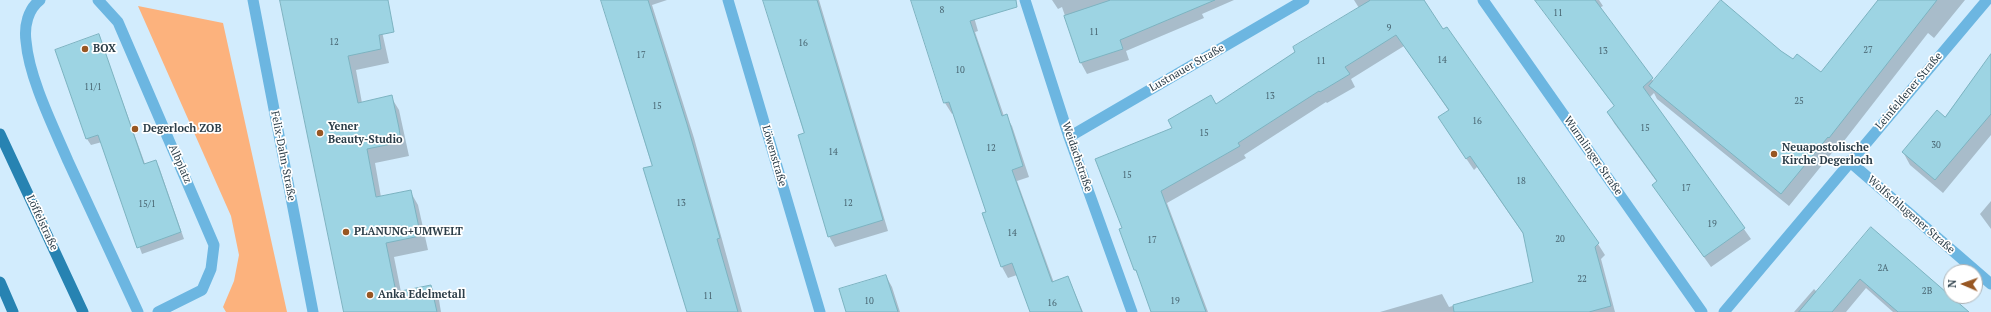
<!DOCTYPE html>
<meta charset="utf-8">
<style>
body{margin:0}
#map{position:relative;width:1991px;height:312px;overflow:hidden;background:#d2ecfd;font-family:"PT Serif",serif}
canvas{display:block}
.north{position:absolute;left:1943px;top:264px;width:40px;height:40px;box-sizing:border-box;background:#fff;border:1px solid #abb2b6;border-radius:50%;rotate:272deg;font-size:11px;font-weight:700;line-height:16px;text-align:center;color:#2c3e49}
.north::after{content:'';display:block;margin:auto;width:14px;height:18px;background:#985723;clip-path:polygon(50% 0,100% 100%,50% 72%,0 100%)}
</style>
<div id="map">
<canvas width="1991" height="312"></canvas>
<div class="north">N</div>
</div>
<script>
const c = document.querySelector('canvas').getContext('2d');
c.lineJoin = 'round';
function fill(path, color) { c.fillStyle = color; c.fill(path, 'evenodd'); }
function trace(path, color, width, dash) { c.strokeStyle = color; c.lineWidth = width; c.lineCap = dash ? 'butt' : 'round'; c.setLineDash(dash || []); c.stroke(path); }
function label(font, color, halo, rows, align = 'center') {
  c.font = font + ' "PT Serif",serif'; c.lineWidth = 3.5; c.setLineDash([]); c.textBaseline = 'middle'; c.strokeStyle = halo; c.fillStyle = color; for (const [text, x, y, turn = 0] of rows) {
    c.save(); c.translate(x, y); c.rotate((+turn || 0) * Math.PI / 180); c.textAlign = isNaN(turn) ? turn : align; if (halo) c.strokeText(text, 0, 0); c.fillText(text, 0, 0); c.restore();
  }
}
const green = new Path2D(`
 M 138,6 L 223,23 L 287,312 L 226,312 L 223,307 L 234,281 L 239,255 L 231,216 Z`);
const shadow = new Path2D(`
 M 280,0 L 341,0 L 379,18 L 389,63 L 356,70 L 362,103 L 391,97 L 399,110 L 409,156 L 375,163 L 381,197 L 410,191 L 418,205 L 428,250 L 394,257 L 401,292 L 431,286 L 439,300 L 441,312 L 344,312 Z
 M 602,0 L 667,0 L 652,5 L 694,138 L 742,312 L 688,312 L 653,166 Z
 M 764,0 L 819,0 L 888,231 L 835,247 L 829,236 L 805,134 Z
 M 912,0 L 969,0 L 978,31 L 975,32 L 1004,116 L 1006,116 L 1012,126 L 1029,177 L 1017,181 L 1054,283 L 1068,277 L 1083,312 L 1031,312 L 1017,275 L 1008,278 L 1002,267 L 984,214 L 987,213 L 953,113 L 952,114 L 945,103 Z
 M 1052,0 L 1234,0 L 1202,14 L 1204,18 L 1126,51 L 1129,60 L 1087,74 L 1081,63 L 1062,7 L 1058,9 Z
 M 1354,0 L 1423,0 L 1443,31 L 1446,28 L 1598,244 L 1605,255 L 1601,259 L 1615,312 L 1380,312 L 1442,294 L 1449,307 L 1534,283 L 1524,235 L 1477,167 L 1474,170 L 1446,129 L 1449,111 L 1404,46 L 1351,79 L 1355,87 L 1327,103 L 1326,102 L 1244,155 L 1246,158 L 1167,203 L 1208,312 L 1152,312 L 1141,279 L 1135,270 L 1123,229 L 1174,129 L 1216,106 L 1359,8 Z
 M 1536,0 L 1599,0 L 1603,6 L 1599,8 L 1654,82 L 1780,52 L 1793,61 L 1821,74 L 1879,0 L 1965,0 L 1934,38 L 1928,33 L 1837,150 L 1835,149 L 1789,206 L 1657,99 L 1654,93 L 1650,97 L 1751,239 L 1711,267 L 1660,196 L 1657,182 L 1614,123 L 1608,112 L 1615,107 Z
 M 99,36 L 145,164 L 155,161 L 159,167 L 184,239 L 142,254 L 102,142 L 91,145 L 87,139 L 56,50 Z
 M 1991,66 L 1991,135 L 1943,193 L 1910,165 L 1903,152 L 1946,119 Z
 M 1991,201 L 1991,229 L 1980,214 Z
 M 1872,229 L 1968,312 L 1893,312 L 1866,288 L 1846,312 L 1794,312 L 1814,289 L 1817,292 Z
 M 886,276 L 892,287 L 900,312 L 847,312 Z`);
const building = new Path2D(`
 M 280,0 L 388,0 L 394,32 L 379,35 L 381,49 L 348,56 L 358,103 L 392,95 L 399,128 L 401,142 L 367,149 L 376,197 L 411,190 L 418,223 L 420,236 L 386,243 L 396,292 L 431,285 L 437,312 L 344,312 Z
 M 601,0 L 648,0 L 687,124 L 720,238 L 717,239 L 738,312 L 687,312 L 643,168 L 652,166 Z
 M 763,0 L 817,0 L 883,220 L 828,237 L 798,135 L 804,133 Z
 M 911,0 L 1016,0 L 1017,7 L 970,21 L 1002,116 L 1007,114 L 1023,166 L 1012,170 L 1052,282 L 1068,276 L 1082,312 L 1030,312 L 1012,263 L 1001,267 L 982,213 L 986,212 L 949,102 L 944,103 Z
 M 1111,0 L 1215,0 L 1120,40 L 1123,49 L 1080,63 L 1064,16 Z
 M 1371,0 L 1424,0 L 1443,29 L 1447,27 L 1599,243 L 1595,247 L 1611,306 L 1589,312 L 1454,312 L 1453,305 L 1533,282 L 1523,233 L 1470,156 L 1466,159 L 1438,117 L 1449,110 L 1396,35 L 1345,67 L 1350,74 L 1320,92 L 1319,91 L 1238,143 L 1240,146 L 1161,191 L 1206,312 L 1151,312 L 1136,270 L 1134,270 L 1119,229 L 1122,228 L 1095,159 L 1172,128 L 1168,120 L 1211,95 L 1216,104 L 1295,52 L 1293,47 Z
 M 1535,0 L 1595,0 L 1653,78 L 1643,87 L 1745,228 L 1704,257 L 1652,185 L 1657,181 L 1607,112 L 1614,106 Z
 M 1721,0 L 1781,51 L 1793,59 L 1797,54 L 1821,72 L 1878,0 L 1937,0 L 1829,138 L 1828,137 L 1781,194 L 1649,86 Z
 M 99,34 L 144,164 L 156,160 L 181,232 L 137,248 L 98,135 L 86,139 L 55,50 Z
 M 1991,54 L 1991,114 L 1935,180 L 1902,152 L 1937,110 L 1945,117 Z
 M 1871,227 L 1924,273 L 1969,312 L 1898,312 L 1860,279 L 1832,312 L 1799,312 Z
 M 886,275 L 898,312 L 846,312 L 839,289 Z`);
const service = new Path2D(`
 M 40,0 C 28,9 24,26 26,41 C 29,78 53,126 68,161 C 91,211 115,262 138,312
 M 98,0 L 118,22 L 214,245 L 211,269 L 202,290 L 158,312`);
const minor = new Path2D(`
 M 253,0 L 313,312
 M 728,0 L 820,312
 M 1025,0 L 1069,137 L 1132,312
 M 1483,0 L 1702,312
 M 1069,137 L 1304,0
 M 1849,161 L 1991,284
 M 1724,312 L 1987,0`);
const primary = new Path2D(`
 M 0,134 L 83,312
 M 0,282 L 13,312`);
const markers = [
 [85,49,4,"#985723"],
 [135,129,4,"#985723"],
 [320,133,4,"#985723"],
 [1774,154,4,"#985723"],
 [346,232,4,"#985723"],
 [370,295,4,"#985723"]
];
const numberNames = [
 ["8",942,10],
 ["11",1558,13],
 ["9",1389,28],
 ["11",1094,32],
 ["12",334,42],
 ["16",803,43],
 ["27",1868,50],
 ["13",1603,51],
 ["17",641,55],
 ["14",1442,60],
 ["11",1321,61],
 ["10",960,70],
 ["11/1",93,87],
 ["13",1270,96],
 ["25",1799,101],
 ["15",657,106],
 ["16",1477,121],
 ["15",1645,128],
 ["15",1204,133],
 ["30",1936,145],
 ["12",991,148],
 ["14",833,152],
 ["15",1127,175],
 ["18",1521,181],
 ["17",1686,188],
 ["13",681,203],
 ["12",848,203],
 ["15/1",147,204],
 ["19",1712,224],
 ["14",1012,233],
 ["20",1560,239],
 ["17",1152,240],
 ["2A",1883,268],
 ["22",1582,279],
 ["2B",1927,291],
 ["11",708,296],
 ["10",869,301],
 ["19",1175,301],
 ["16",1052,303]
];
const poiNames = [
 ["BOX",93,49],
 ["Yener",328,127],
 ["Beauty-Studio",328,140],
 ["Degerloch ZOB",143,129],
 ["Neuapostolische",1782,148],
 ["Kirche Degerloch",1782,161],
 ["PLANUNG+UMWELT",354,232],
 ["Anka Edelmetall",378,295]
];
const streetNames = [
 ["Lustnauer Straße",1187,68,-30],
 ["Leinfeldener Straße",1909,91,-50],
 ["Felix-Dahn-Straße",283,156,79],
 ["Löwenstraße",774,156,74],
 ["Wurmlinger Straße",1593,156,55],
 ["Weidachstraße",1077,157,71],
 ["Albplatz",180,164,66],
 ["Wolfschlugener Straße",1911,215,41],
 ["Löffelstraße",42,223,65]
];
fill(green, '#fcb27d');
fill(shadow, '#0003');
fill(building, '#9dd4e3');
trace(building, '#7cb3c1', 1);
trace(service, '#6cb6e1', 11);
trace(minor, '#6cb6e1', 11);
trace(primary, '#2783b2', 11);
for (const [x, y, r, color] of markers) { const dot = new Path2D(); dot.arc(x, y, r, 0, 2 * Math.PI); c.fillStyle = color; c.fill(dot); trace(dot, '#fff', 1.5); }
label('9px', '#486470', null, numberNames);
label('bold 11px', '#2c3e49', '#fff', poiNames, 'left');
label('11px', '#2c3e49', '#fff', streetNames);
</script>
